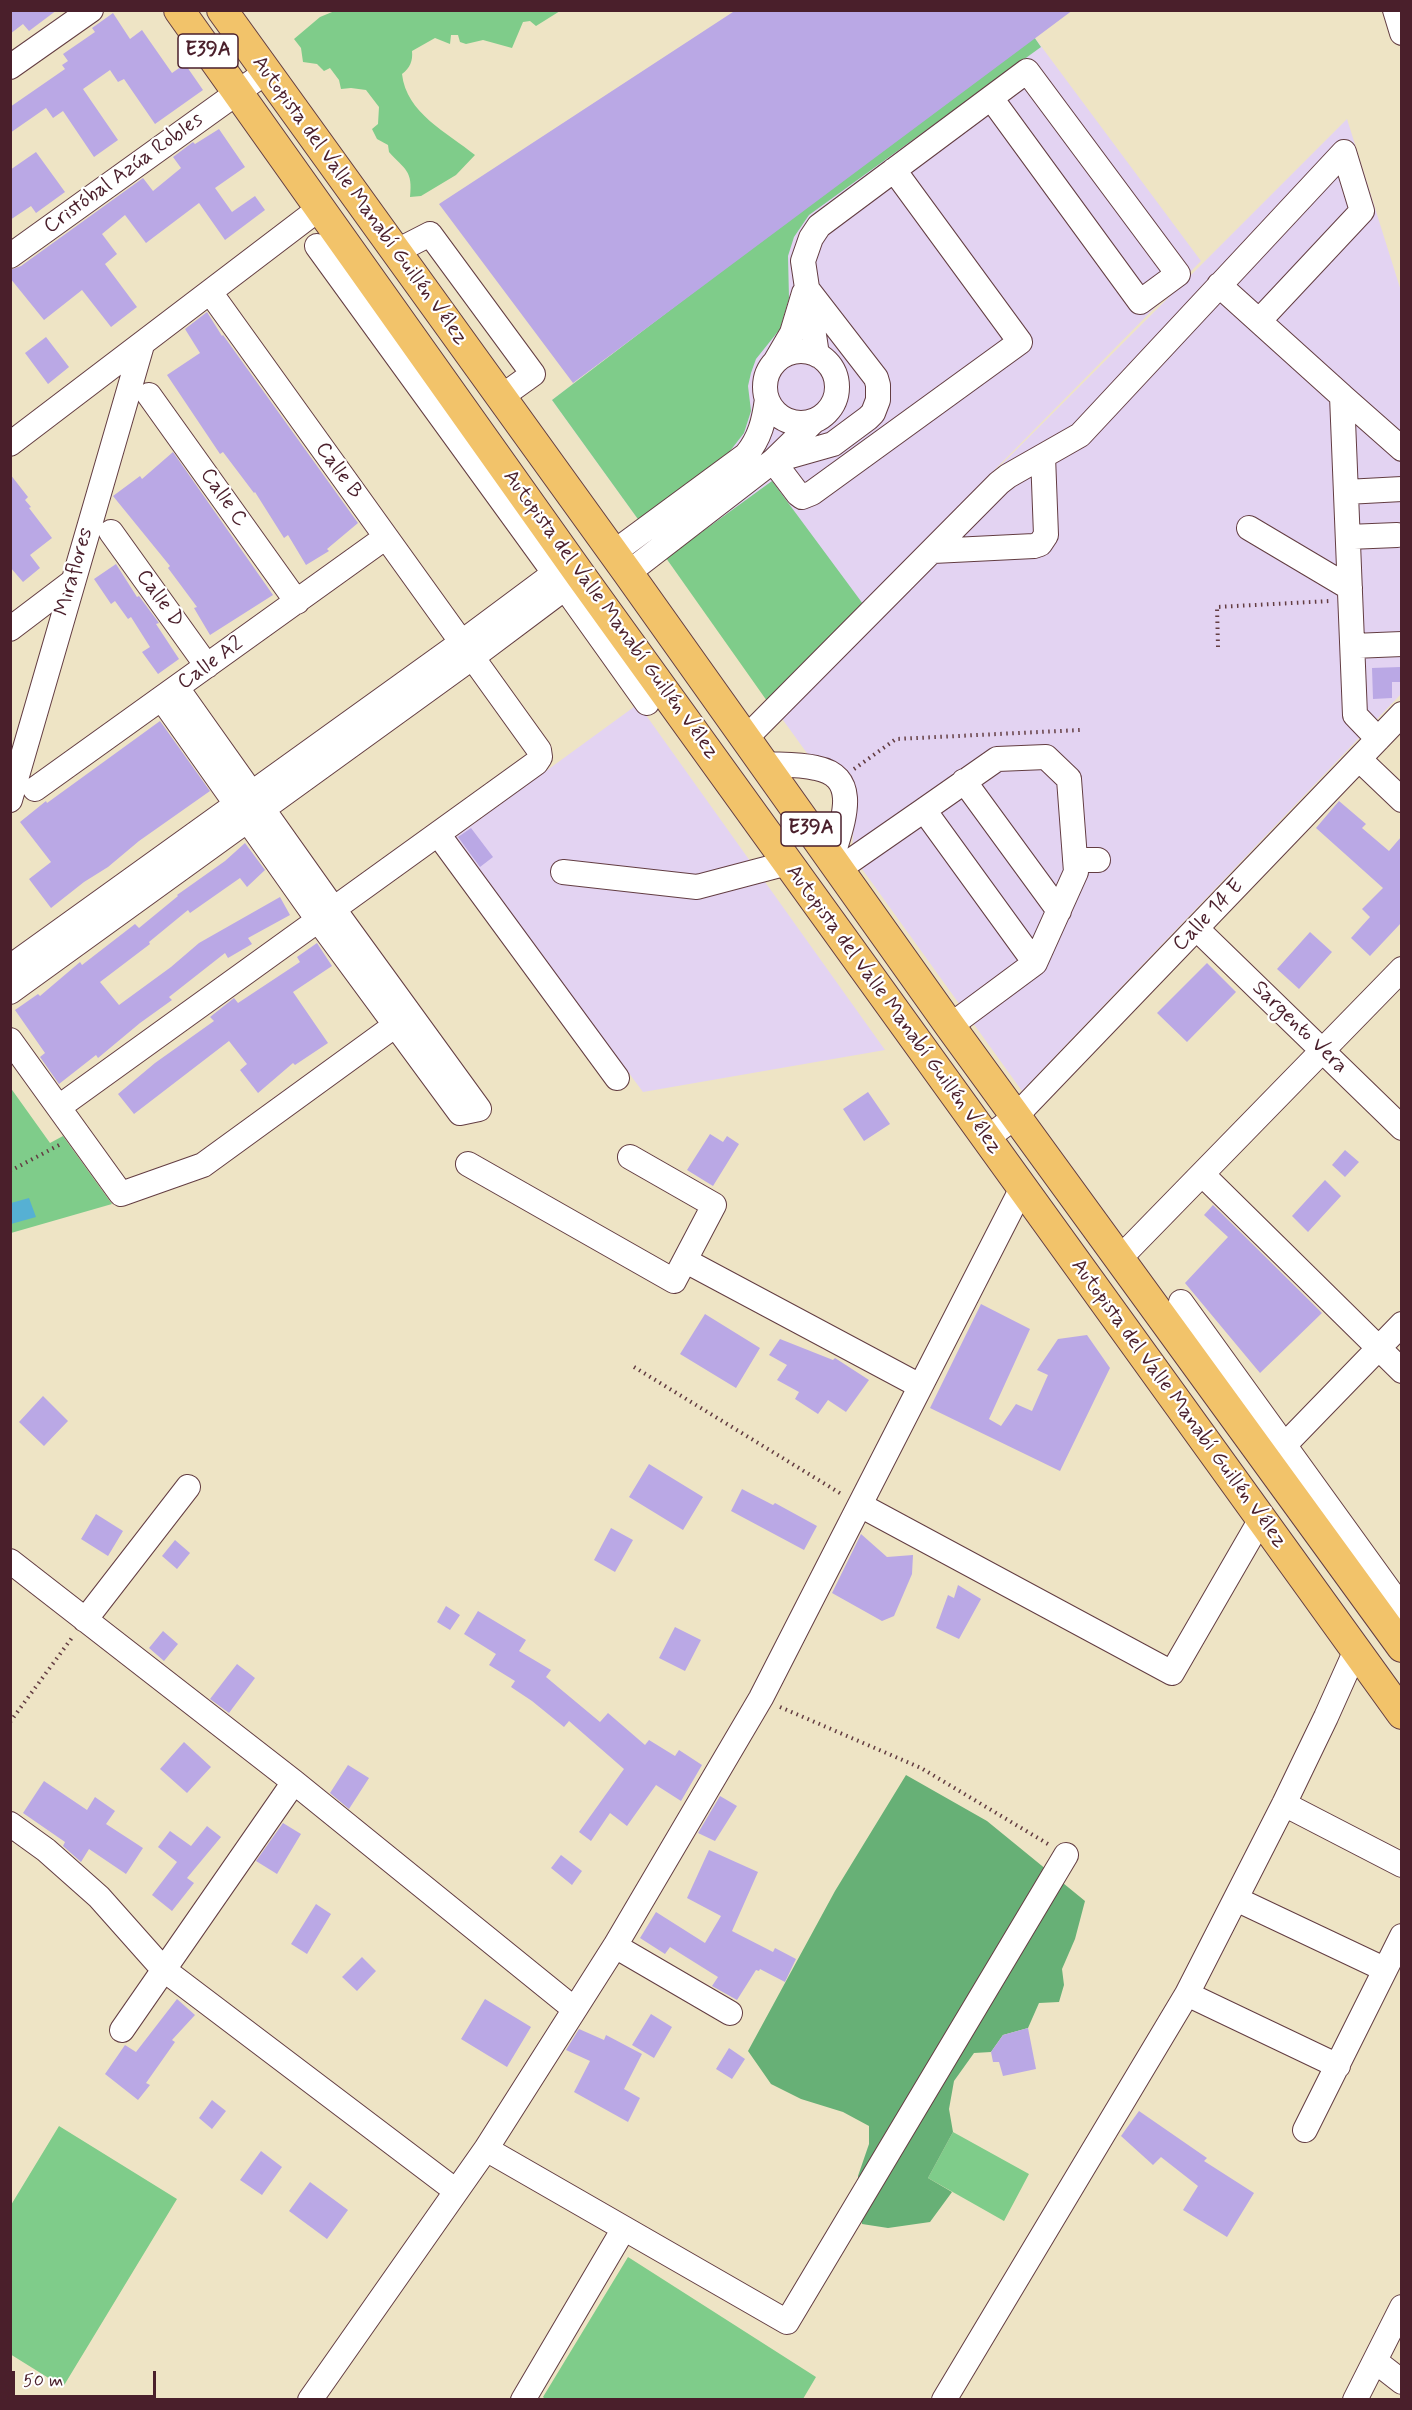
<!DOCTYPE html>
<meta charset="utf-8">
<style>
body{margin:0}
#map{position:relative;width:1412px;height:2410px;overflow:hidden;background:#eee4c5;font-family:Mynerve,sans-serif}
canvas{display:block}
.frame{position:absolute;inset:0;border:12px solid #4a1f2b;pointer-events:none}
.scale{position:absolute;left:12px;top:2371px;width:144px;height:27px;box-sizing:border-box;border:3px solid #4a1f2b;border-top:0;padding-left:8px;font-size:18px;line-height:21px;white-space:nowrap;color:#4a1f2b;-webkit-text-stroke:4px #fff;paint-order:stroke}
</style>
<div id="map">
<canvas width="1412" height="2410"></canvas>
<div class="frame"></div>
<div class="scale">50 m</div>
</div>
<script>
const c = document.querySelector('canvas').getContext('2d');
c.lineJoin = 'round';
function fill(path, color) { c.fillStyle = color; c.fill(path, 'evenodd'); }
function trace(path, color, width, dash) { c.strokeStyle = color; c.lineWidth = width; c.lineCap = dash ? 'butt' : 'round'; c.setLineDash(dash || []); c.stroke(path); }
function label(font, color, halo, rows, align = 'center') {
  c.font = font + ' Mynerve,sans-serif'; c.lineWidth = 4.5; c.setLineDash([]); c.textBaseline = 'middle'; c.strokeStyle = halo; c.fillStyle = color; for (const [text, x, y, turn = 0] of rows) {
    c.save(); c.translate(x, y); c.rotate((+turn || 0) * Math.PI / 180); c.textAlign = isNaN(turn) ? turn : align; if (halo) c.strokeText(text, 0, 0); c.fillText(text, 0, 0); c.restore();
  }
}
const built = new Path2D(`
 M 1032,34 L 1201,261 L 864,602 L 1347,119 L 1401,291 L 1401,694 L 1022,1091 L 852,855 L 855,795 L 809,756 L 552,400 Z
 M 638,704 L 885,1050 L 643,1092 L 454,838 Z`);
const green = new Path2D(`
 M 337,10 L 584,10 L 584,11 L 560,11 L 536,26 L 530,21 L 523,22 L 512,48 L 483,40 L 466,44 L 460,42 L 458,35 L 451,35 L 450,44 L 435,38 L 412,51 C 413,61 410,68 402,74 C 406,113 448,133 475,155 L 456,175 L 421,196 L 410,197 C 413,170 405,170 389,152 L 388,145 L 377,139 L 372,129 L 378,124 L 379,107 L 366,90 L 351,88 L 341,89 L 339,80 L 330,68 L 324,71 L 317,64 L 303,62 L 301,48 L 294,39 L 320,17 Z
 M 1032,34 L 1041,47 L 809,215 L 794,237 L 788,256 L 789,298 L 780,329 L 756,359 L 751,373 L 748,386 L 751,411 L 744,433 L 730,451 L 640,522 L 552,400 Z
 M 772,481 L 863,604 L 767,701 L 666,558 Z
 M 10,1087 L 50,1143 L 63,1136 L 112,1204 L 11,1233 Z
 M 59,2126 L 177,2199 L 63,2387 L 10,2354 L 11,2205 Z
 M 953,2132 L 1029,2174 L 1004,2221 L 928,2178 Z
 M 628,2257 L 816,2377 L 803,2399 L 546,2400 L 543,2397 Z`);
const forest = new Path2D(`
 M 906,1775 L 987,1821 L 1085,1901 L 1075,1939 L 1062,1969 L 1064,1985 L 1059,2002 L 1039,2003 L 1028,2028 L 1003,2035 L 991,2052 L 974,2053 L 954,2081 L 949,2109 L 953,2132 L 928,2178 L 952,2192 L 930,2222 L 888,2228 L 862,2224 L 858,2176 L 869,2144 L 869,2126 L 843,2112 L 801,2099 L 771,2084 L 748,2051 L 835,1891 Z`);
const water = new Path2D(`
 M 29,1198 L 36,1217 L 11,1224 L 11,1203 Z`);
const building = new Path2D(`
 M 10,10 L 57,10 L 29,31 L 23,24 L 10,34 Z
 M 736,10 L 1073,10 L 573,383 L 439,204 Z
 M 113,13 L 130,39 L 142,30 L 172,73 L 185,64 L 203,90 L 155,124 L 124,79 L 118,82 L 110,70 L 83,89 L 118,140 L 94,157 L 63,111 L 53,118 L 46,108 L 10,133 L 10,107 L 65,69 L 62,65 L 68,61 L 63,54 L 95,32 L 92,28 Z
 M 219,129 L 245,167 L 215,188 L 232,212 L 255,196 L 265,210 L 225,240 L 199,203 L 146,243 L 125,215 L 102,234 L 117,254 L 105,264 L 137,307 L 111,327 L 82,290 L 44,320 L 10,278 L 10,270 L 21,266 L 143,178 L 153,191 L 181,168 L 173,157 L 193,142 L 195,144 Z
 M 36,152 L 65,192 L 36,213 L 31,206 L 10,220 L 10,170 Z
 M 207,312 L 222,336 L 223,335 L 358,523 L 327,549 L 329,551 L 306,565 L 288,535 L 284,538 L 255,492 L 254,493 L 223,452 L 220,454 L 167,375 L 200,353 L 185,329 Z
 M 46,337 L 69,367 L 48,384 L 25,353 Z
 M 173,452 L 273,595 L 210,635 L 194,608 L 197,607 L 168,568 L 170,566 L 113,496 L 140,476 L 142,479 Z
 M 10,474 L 28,497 L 25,500 L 31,507 L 29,508 L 52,538 L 30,555 L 40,568 L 23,582 L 10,567 Z
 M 116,564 L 137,597 L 139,596 L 159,623 L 156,624 L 179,659 L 158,674 L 142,652 L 150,647 L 131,617 L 128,619 L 115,601 L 111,604 L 94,579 Z
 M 1400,667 L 1400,682 L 1392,682 L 1392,698 L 1373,699 L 1372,668 Z
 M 160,721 L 210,791 L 139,841 L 108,867 L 84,882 L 51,908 L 29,879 L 51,862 L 20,822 L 46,801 L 47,803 Z
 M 1339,801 L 1366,824 L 1362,828 L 1389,851 L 1401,837 L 1401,923 L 1370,956 L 1351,938 L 1370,917 L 1362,909 L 1383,888 L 1316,828 Z
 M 471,828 L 493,857 L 480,867 L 458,837 Z
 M 245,843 L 265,870 L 247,887 L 240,878 L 190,913 L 188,910 L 149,942 L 150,944 L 100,982 L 119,1005 L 171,967 L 199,943 L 280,897 L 290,915 L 248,938 L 252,944 L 228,958 L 225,953 L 169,997 L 172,1000 L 140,1023 L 98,1058 L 96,1055 L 59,1084 L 40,1057 L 45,1053 L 15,1010 L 38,994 L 40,996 L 80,962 L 82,965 L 135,924 L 139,928 L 178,896 L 177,895 L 225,861 Z
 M 1310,932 L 1332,952 L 1299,989 L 1277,969 Z
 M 317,943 L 332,966 L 293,992 L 328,1043 L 295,1065 L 293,1063 L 258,1093 L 240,1070 L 247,1064 L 229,1041 L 134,1114 L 118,1094 L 155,1063 L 214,1021 L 210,1017 L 229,1002 L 234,998 L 238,1003 L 300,962 L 297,957 Z
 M 1207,963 L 1236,992 L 1187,1042 L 1157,1013 Z
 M 868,1092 L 890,1124 L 864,1141 L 843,1109 Z
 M 710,1134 L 723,1142 L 727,1136 L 739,1144 L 713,1186 L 687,1170 Z
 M 1345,1150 L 1359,1162 L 1345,1177 L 1332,1165 Z
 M 1325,1180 L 1341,1196 L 1308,1232 L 1292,1216 Z
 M 1213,1205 L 1322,1313 L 1260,1373 L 1185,1283 L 1228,1237 L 1204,1215 Z
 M 981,1304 L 1030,1329 L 989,1419 L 1001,1426 L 1016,1404 L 1032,1411 L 1048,1375 L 1037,1370 L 1058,1339 L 1087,1335 L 1110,1368 L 1060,1471 L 930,1408 Z
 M 705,1314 L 760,1348 L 736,1388 L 680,1354 Z
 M 780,1339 L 833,1360 L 835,1358 L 869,1380 L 846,1412 L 828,1400 L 818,1414 L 795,1399 L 799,1392 L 777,1380 L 787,1365 L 769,1355 Z
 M 43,1396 L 68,1421 L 44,1446 L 19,1422 Z
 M 649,1464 L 703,1497 L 683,1530 L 629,1497 Z
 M 742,1489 L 773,1505 L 775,1503 L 817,1526 L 804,1550 L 731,1511 Z
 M 96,1514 L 123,1531 L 108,1556 L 81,1539 Z
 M 611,1528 L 633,1540 L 615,1572 L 594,1560 Z
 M 861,1534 L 887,1557 L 913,1555 L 912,1574 L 894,1616 L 882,1621 L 832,1593 Z
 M 175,1540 L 190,1553 L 177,1569 L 162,1556 Z
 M 958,1585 L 981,1599 L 959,1639 L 936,1628 L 948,1595 L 954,1598 Z
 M 446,1606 L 460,1615 L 450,1630 L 437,1622 Z
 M 478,1611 L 526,1640 L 519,1651 L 551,1670 L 546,1677 L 600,1722 L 608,1713 L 645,1745 L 649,1740 L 675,1756 L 679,1750 L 702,1765 L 681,1801 L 656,1785 L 627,1826 L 610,1813 L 591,1841 L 579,1832 L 624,1769 L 569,1721 L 564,1727 L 532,1701 L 511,1687 L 515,1681 L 489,1665 L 496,1654 L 464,1634 Z
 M 675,1627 L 701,1640 L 685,1671 L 659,1658 Z
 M 163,1631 L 178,1644 L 164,1661 L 149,1648 Z
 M 237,1664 L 255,1678 L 229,1713 L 210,1699 Z
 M 184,1742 L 211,1767 L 187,1793 L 160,1769 Z
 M 348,1765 L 369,1778 L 349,1809 L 330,1793 Z
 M 44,1781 L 87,1810 L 95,1797 L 115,1811 L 106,1824 L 143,1848 L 126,1874 L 89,1849 L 81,1862 L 63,1846 L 65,1842 L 23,1813 Z
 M 720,1796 L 737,1806 L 715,1841 L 698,1833 Z
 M 283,1823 L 301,1834 L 277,1874 L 256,1861 Z
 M 207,1826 L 221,1837 L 187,1878 L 194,1883 L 172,1911 L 152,1895 L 177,1862 L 158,1847 L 170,1831 L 191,1846 Z
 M 709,1850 L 758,1872 L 732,1931 L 773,1952 L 775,1948 L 796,1959 L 785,1982 L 760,1969 L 759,1971 L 756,1970 L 737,2000 L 712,1986 L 718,1977 L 670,1947 L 665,1954 L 640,1938 L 656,1912 L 705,1943 L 721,1916 L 687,1898 Z
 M 561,1855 L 582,1871 L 572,1885 L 551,1868 Z
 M 316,1904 L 331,1914 L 307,1954 L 291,1944 Z
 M 362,1957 L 376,1971 L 357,1991 L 342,1977 Z
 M 177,1999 L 195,2015 L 172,2040 L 175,2042 L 146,2083 L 150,2085 L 138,2100 L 105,2074 L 125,2045 L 136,2052 Z
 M 485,1999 L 531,2027 L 507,2067 L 461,2039 Z
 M 651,2014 L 672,2027 L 654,2058 L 632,2045 Z
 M 1028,2028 L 1036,2069 L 1003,2076 L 999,2062 L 993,2062 L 991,2052 L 1003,2035 Z
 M 579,2029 L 604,2040 L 606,2035 L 642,2054 L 624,2089 L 640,2098 L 628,2122 L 574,2092 L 590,2061 L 566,2050 Z
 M 729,2048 L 745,2059 L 732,2079 L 716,2069 Z
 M 212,2100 L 226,2111 L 212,2129 L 199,2118 Z
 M 1139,2111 L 1207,2158 L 1204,2161 L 1254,2193 L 1227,2237 L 1183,2210 L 1198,2186 L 1161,2157 L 1153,2165 L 1121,2136 Z
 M 261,2151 L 282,2167 L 262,2195 L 240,2180 Z
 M 310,2182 L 348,2210 L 327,2239 L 289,2211 Z`);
const path = new Path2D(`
 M 1218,647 L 1217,607 L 1330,601
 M 854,769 L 896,739 L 1080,730
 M 10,1171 L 61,1144
 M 634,1367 L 843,1495
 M 780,1707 L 921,1768 L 1048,1844
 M 10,1722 L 74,1635`);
const minor = new Path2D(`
 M 1395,10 L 1402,33
 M 10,67 L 91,10
 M 317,246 L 555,574
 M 395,252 L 430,234 L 533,374 L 501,397
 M 10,256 L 266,72
 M 1219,285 L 1342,396 L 1355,715 L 1378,739
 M 808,290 L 876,378 L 878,385 L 878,400 L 873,413 L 868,418 L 833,444 L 773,461 L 798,494 L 802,497 L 812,493 L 1020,342 L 894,170
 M765 387a36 36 0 1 1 72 0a36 36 0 1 1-72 0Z
 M 817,355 L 803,261 L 811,238 L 819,226 L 1027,71 L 1178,274 L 1140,302 L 991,98
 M 775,362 L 792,333 L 804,293
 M 149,395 L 297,602
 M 1342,396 L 1402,449
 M 10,444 L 320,208
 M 1346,492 L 1402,489
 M 1249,528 L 1350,588
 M 111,532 L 207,666
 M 1348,537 L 1397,535
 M 933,551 L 1034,546 L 1040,544 L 1046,535 L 1043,456
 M 613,553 L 746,455 C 760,438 764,421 767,399
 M 628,573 L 773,461 L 813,422
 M 565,588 L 647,703
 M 10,629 L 72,582
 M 1353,646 L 1402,644
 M 162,699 L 318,920 L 460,1113 L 479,1109 L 333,908 L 177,688
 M 746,738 L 999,483 L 1008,476 L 1080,435 L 1344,152 L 1362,211 L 1259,321
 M 1359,759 L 1402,800
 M 764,764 C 781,765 799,764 816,768 C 864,777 840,828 832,859
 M 964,781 L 1059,911
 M 35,789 L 386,537
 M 10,800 L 142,345
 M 438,834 L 617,1078
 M 1075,860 L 1098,860
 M 839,869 L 924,810
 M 563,872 L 697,887 L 788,863
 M 1197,929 L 1402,1128
 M 10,967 L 462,642 L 571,561
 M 10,992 L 473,657 L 581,576
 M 950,1026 L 1035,963 L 1076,872 L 1069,779 L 1046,757 L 997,759 L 924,810 L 1035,963
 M 10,1040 L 121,1194 L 203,1165 L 408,1016
 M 59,1107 L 536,763 L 540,757 L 539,750 L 215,299
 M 986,1139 L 1015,1117 L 1402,714
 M 468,1164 L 674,1281 L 714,1205 L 630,1157
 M 1203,1175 L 1402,1371
 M 1119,1259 L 1402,969
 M 686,1261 L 920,1386
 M 1181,1302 L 1402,1608
 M 1274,1456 L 1402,1324
 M 860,1505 L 1172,1673 L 1261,1519
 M 10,1561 L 294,1782 L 573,2008
 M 85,1620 L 188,1487
 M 1284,1804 L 1402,1865
 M 10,1824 L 46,1850 L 99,1897 L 163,1969 L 456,2191
 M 1236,1899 L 1384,1969
 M 615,1946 L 730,2013
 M 1187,1994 L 1338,2066
 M 122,2030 L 294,1782
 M 1305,2130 L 1402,1936
 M 486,2149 L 787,2322 L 1066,1855
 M 1375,2361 L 1402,2382
 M 310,2400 L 486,2149 L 615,1946 L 761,1698 L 1022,1188
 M 523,2400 L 623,2230
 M 944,2400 L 1187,1994 L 1284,1804 L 1326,1717 L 1356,1650
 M 1355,2400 L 1402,2307`);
const major = new Path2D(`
 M 179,10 L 581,576 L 1402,1714
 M 222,10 L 628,573 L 950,1026 L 1402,1647`);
const shields = [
 [208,51,60],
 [811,829,60]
];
const shieldNames = [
 ["E39A",208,51],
 ["E39A",811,829]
];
const streetNames = [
 ["Cristóbal Azúa Robles",124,174,-36],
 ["Autopista del Valle Manabí Guillén Vélez",359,201,54],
 ["Calle B",338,471,54],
 ["Calle C",223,498,55],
 ["Miraflores",75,572,-74],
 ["Calle D",159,599,54],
 ["Autopista del Valle Manabí Guillén Vélez",610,615,54],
 ["Calle A2",211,664,-36],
 ["Calle 14 E",1209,916,-46],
 ["Autopista del Valle Manabí Guillén Vélez",893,1010,54],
 ["Sargento Vera",1299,1028,44],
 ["Autopista del Valle Manabí Guillén Vélez",1178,1404,54]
];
fill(built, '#e3d3f2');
fill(green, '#7fcc8a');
fill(forest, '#67b076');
fill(water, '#56b0d3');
fill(building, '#baa8e5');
trace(minor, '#633d42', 26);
trace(major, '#633d42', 32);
trace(path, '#633d42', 4, [1.5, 4.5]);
trace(minor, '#fff', 24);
trace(major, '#f2c36a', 30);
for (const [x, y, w] of shields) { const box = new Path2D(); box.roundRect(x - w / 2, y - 17, w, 34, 4.5); c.fillStyle = '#fff'; c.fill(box); trace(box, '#4a1f2b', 1.5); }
label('bold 20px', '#4a1f2b', null, shieldNames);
label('21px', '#4a1f2b', '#fff', streetNames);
</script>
